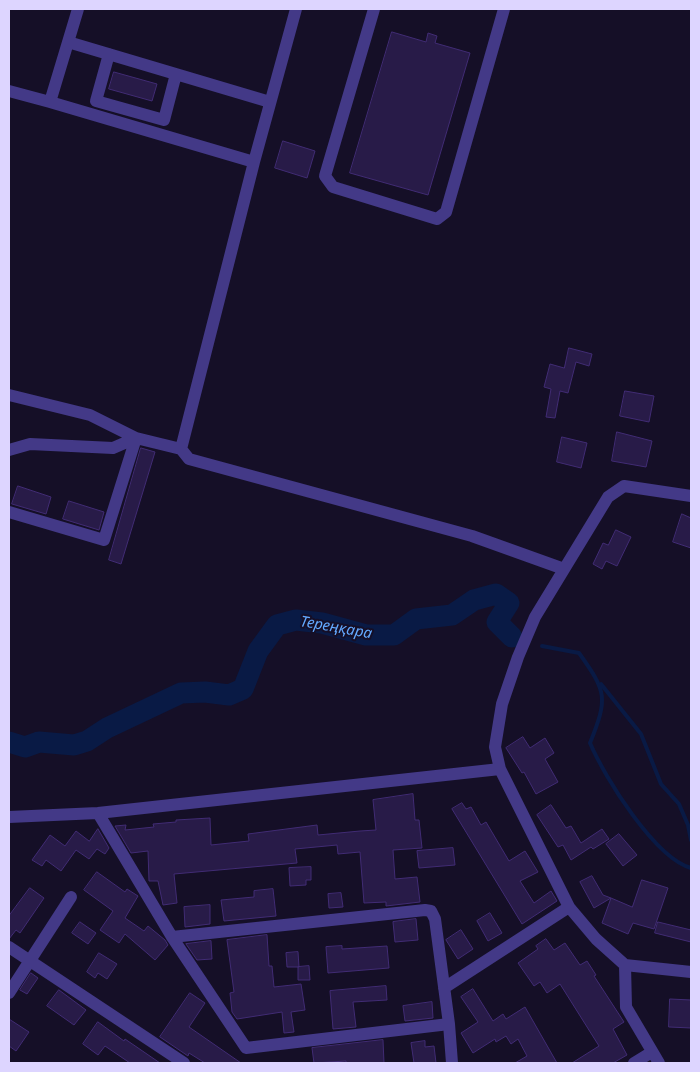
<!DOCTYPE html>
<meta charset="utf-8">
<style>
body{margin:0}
#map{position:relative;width:700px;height:1072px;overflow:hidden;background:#150f27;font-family:"Noto Sans",sans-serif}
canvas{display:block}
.frame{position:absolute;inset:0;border:10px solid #ddd5ff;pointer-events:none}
</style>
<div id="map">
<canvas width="700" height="1072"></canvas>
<div class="frame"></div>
</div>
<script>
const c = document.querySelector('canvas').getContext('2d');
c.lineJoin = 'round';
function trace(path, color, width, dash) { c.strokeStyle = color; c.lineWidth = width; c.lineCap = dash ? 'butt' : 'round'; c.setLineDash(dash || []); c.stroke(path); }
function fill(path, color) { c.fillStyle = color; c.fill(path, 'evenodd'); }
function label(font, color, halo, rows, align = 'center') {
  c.font = font + ' "Noto Sans",sans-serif'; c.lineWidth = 4; c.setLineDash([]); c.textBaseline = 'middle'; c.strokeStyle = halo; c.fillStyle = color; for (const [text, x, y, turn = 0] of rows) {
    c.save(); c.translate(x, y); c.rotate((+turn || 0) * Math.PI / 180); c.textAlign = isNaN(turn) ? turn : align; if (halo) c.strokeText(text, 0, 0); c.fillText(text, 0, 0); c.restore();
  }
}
const stream = new Path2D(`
 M 542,646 L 579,653 C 607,692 608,698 590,743 C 605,778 655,858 691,868
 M 601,684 L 641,734 L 661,784 L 679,804 L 688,825 L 691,840`);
const river = new Path2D(`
 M 9,742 L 25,747 L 39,742 L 74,745 L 87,741 L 107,728 L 181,693 L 205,692 L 229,695 L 243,689 L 258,651 L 277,625 L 296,620 L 322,623 L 366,635 L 394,635 L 416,619 L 452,615 L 474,600 L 496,594 L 509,603 L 497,622 L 512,637`);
const building = new Path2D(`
 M 392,32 L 426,42 L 428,33 L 437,36 L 435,43 L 470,53 L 428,195 L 350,173 Z
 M 114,72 L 157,84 L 152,101 L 109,89 Z
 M 283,141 L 315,151 L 307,178 L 275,168 Z
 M 569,348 L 592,354 L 589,366 L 576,362 L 568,393 L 560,391 L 555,418 L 546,417 L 551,389 L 544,387 L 550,364 L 564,368 Z
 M 625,391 L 654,396 L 649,422 L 620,416 Z
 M 617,432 L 652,441 L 646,467 L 612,461 Z
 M 562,437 L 587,443 L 581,468 L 557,462 Z
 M 141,448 L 155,452 L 121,564 L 109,560 Z
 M 18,486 L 51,497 L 46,514 L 12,504 Z
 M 69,501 L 104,512 L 99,530 L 63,519 Z
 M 682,514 L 691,518 L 691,548 L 673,542 Z
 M 616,530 L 631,537 L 617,566 L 606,561 L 602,569 L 593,564 L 603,543 L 608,545 Z
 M 523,737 L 530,748 L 545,738 L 554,753 L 545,759 L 558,782 L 536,794 L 524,772 L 522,773 L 506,748 Z
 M 413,794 L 415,820 L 419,820 L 422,848 L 393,850 L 395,879 L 417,877 L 420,902 L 386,906 L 386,902 L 364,903 L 360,852 L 338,854 L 337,845 L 295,849 L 297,863 L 174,874 L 177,903 L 163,905 L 158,881 L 149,881 L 148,851 L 131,853 L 115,826 L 126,825 L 125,830 L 154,827 L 153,824 L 176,822 L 176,820 L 210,818 L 211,845 L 249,841 L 248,834 L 317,825 L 318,835 L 360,831 L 376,830 L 373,800 Z
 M 462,803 L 466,809 L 471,807 L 481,825 L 486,822 L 509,861 L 525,851 L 538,872 L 520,881 L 534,903 L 551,891 L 557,901 L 522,924 L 452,809 Z
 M 551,805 L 566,828 L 571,826 L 581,843 L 602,829 L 609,839 L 593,849 L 591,847 L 571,860 L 563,845 L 558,847 L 537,815 Z
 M 98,829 L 109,848 L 105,854 L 97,849 L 89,859 L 76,850 L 61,871 L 46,860 L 42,866 L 32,860 L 50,835 L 65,846 L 76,831 L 89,841 Z
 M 619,834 L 637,855 L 623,866 L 606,844 Z
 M 453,848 L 455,865 L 419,868 L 417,851 Z
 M 311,867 L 311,880 L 306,880 L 306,885 L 290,886 L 289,868 Z
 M 97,872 L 125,892 L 127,889 L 138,896 L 125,918 L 144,931 L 148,926 L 165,940 L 168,945 L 155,960 L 125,934 L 119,943 L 100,930 L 113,911 L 84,890 Z
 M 592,876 L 603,895 L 611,898 L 594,908 L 580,882 Z
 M 642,880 L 668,888 L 654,929 L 633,923 L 628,934 L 602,923 L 611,898 L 632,907 Z
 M 30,888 L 44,898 L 20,933 L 16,930 L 9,939 L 9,916 Z
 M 273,889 L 276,916 L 224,921 L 221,900 L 254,897 L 254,891 Z
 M 341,893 L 343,907 L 329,908 L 328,894 Z
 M 210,905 L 210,924 L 185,927 L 184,907 Z
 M 490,913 L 502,933 L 488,941 L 477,921 Z
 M 416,919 L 418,940 L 395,942 L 393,922 Z
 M 80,922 L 96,933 L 88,944 L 72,933 Z
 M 658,922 L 691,930 L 691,942 L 655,933 Z
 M 461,930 L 473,949 L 458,959 L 446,940 Z
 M 267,935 L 269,966 L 272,966 L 274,987 L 301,984 L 305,1010 L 291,1012 L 294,1032 L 284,1033 L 282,1012 L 237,1019 L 232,1012 L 230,993 L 234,992 L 227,940 Z
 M 546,939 L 554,950 L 565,943 L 580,965 L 587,961 L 596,975 L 594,976 L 624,1022 L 613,1029 L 627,1055 L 613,1063 L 572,1063 L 599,1046 L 560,984 L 547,993 L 540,982 L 534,986 L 518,963 L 538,949 L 536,946 Z
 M 211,941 L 212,959 L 197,960 L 186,944 Z
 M 342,946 L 342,949 L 387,946 L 389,968 L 328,973 L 326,947 Z
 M 298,952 L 299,967 L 287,967 L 286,953 Z
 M 99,953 L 117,964 L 107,979 L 98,973 L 95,978 L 87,972 Z
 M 309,966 L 310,980 L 298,980 L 298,967 Z
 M 31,973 L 38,978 L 27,994 L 20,990 Z
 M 386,986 L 387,1000 L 353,1002 L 356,1027 L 333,1029 L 330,991 Z
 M 473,989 L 493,1021 L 503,1014 L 506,1019 L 525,1007 L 557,1063 L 515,1063 L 527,1056 L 518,1039 L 511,1044 L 506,1036 L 496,1042 L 495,1039 L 473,1053 L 461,1033 L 478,1022 L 461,997 Z
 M 59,990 L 86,1010 L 74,1025 L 47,1006 Z
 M 190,993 L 205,1003 L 189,1027 L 241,1063 L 205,1063 L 189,1053 L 188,1056 L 160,1037 Z
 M 670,999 L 691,1000 L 691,1028 L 669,1027 Z
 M 432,1002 L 433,1018 L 405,1021 L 403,1006 Z
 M 9,1019 L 29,1032 L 16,1051 L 9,1046 Z
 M 98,1022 L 124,1041 L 125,1039 L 160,1063 L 130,1063 L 105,1046 L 98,1055 L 83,1044 Z
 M 383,1040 L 384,1063 L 346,1063 L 346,1061 L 314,1063 L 312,1048 Z
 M 425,1041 L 425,1047 L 434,1046 L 436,1063 L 414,1063 L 411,1043 Z`);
const minor = new Path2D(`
 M 374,9 L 325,176 L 333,187 L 437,219 L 446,212 L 504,9
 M 68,42 L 270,102
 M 109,54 L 96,101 L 164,120 L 176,74
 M 9,91 L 50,102 L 78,9
 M 50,102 L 254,162 L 296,9
 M 254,162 L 181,449 L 189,459 L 472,536 L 564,569
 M 9,395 L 90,415 L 136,438 L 181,449
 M 9,450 L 30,444 L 113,448 L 136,438
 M 9,512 L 104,540 L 136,438
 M 98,813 L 172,937 L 246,1048 L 449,1024
 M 9,817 L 98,813 L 500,769
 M 172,937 L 425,910 L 431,911 L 435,919 L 449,1024 L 452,1063
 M 9,947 L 184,1063
 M 625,965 L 691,972
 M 444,988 L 569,907
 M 9,993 L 71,897
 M 634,1063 L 652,1052
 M 659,1063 L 626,1007 L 625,965 L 596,939 L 569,907 L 500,769 L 495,747 L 502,704 L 518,657 L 535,617 L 608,497 L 624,486 L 691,496`);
const waterNames = [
 ["Тереңқара",336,628,10]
];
trace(stream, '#091a45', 4);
trace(river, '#091a45', 21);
fill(building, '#281b48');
trace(building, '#412c74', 1);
trace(minor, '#433987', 12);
label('italic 15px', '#63a9ff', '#150f27', waterNames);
</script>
